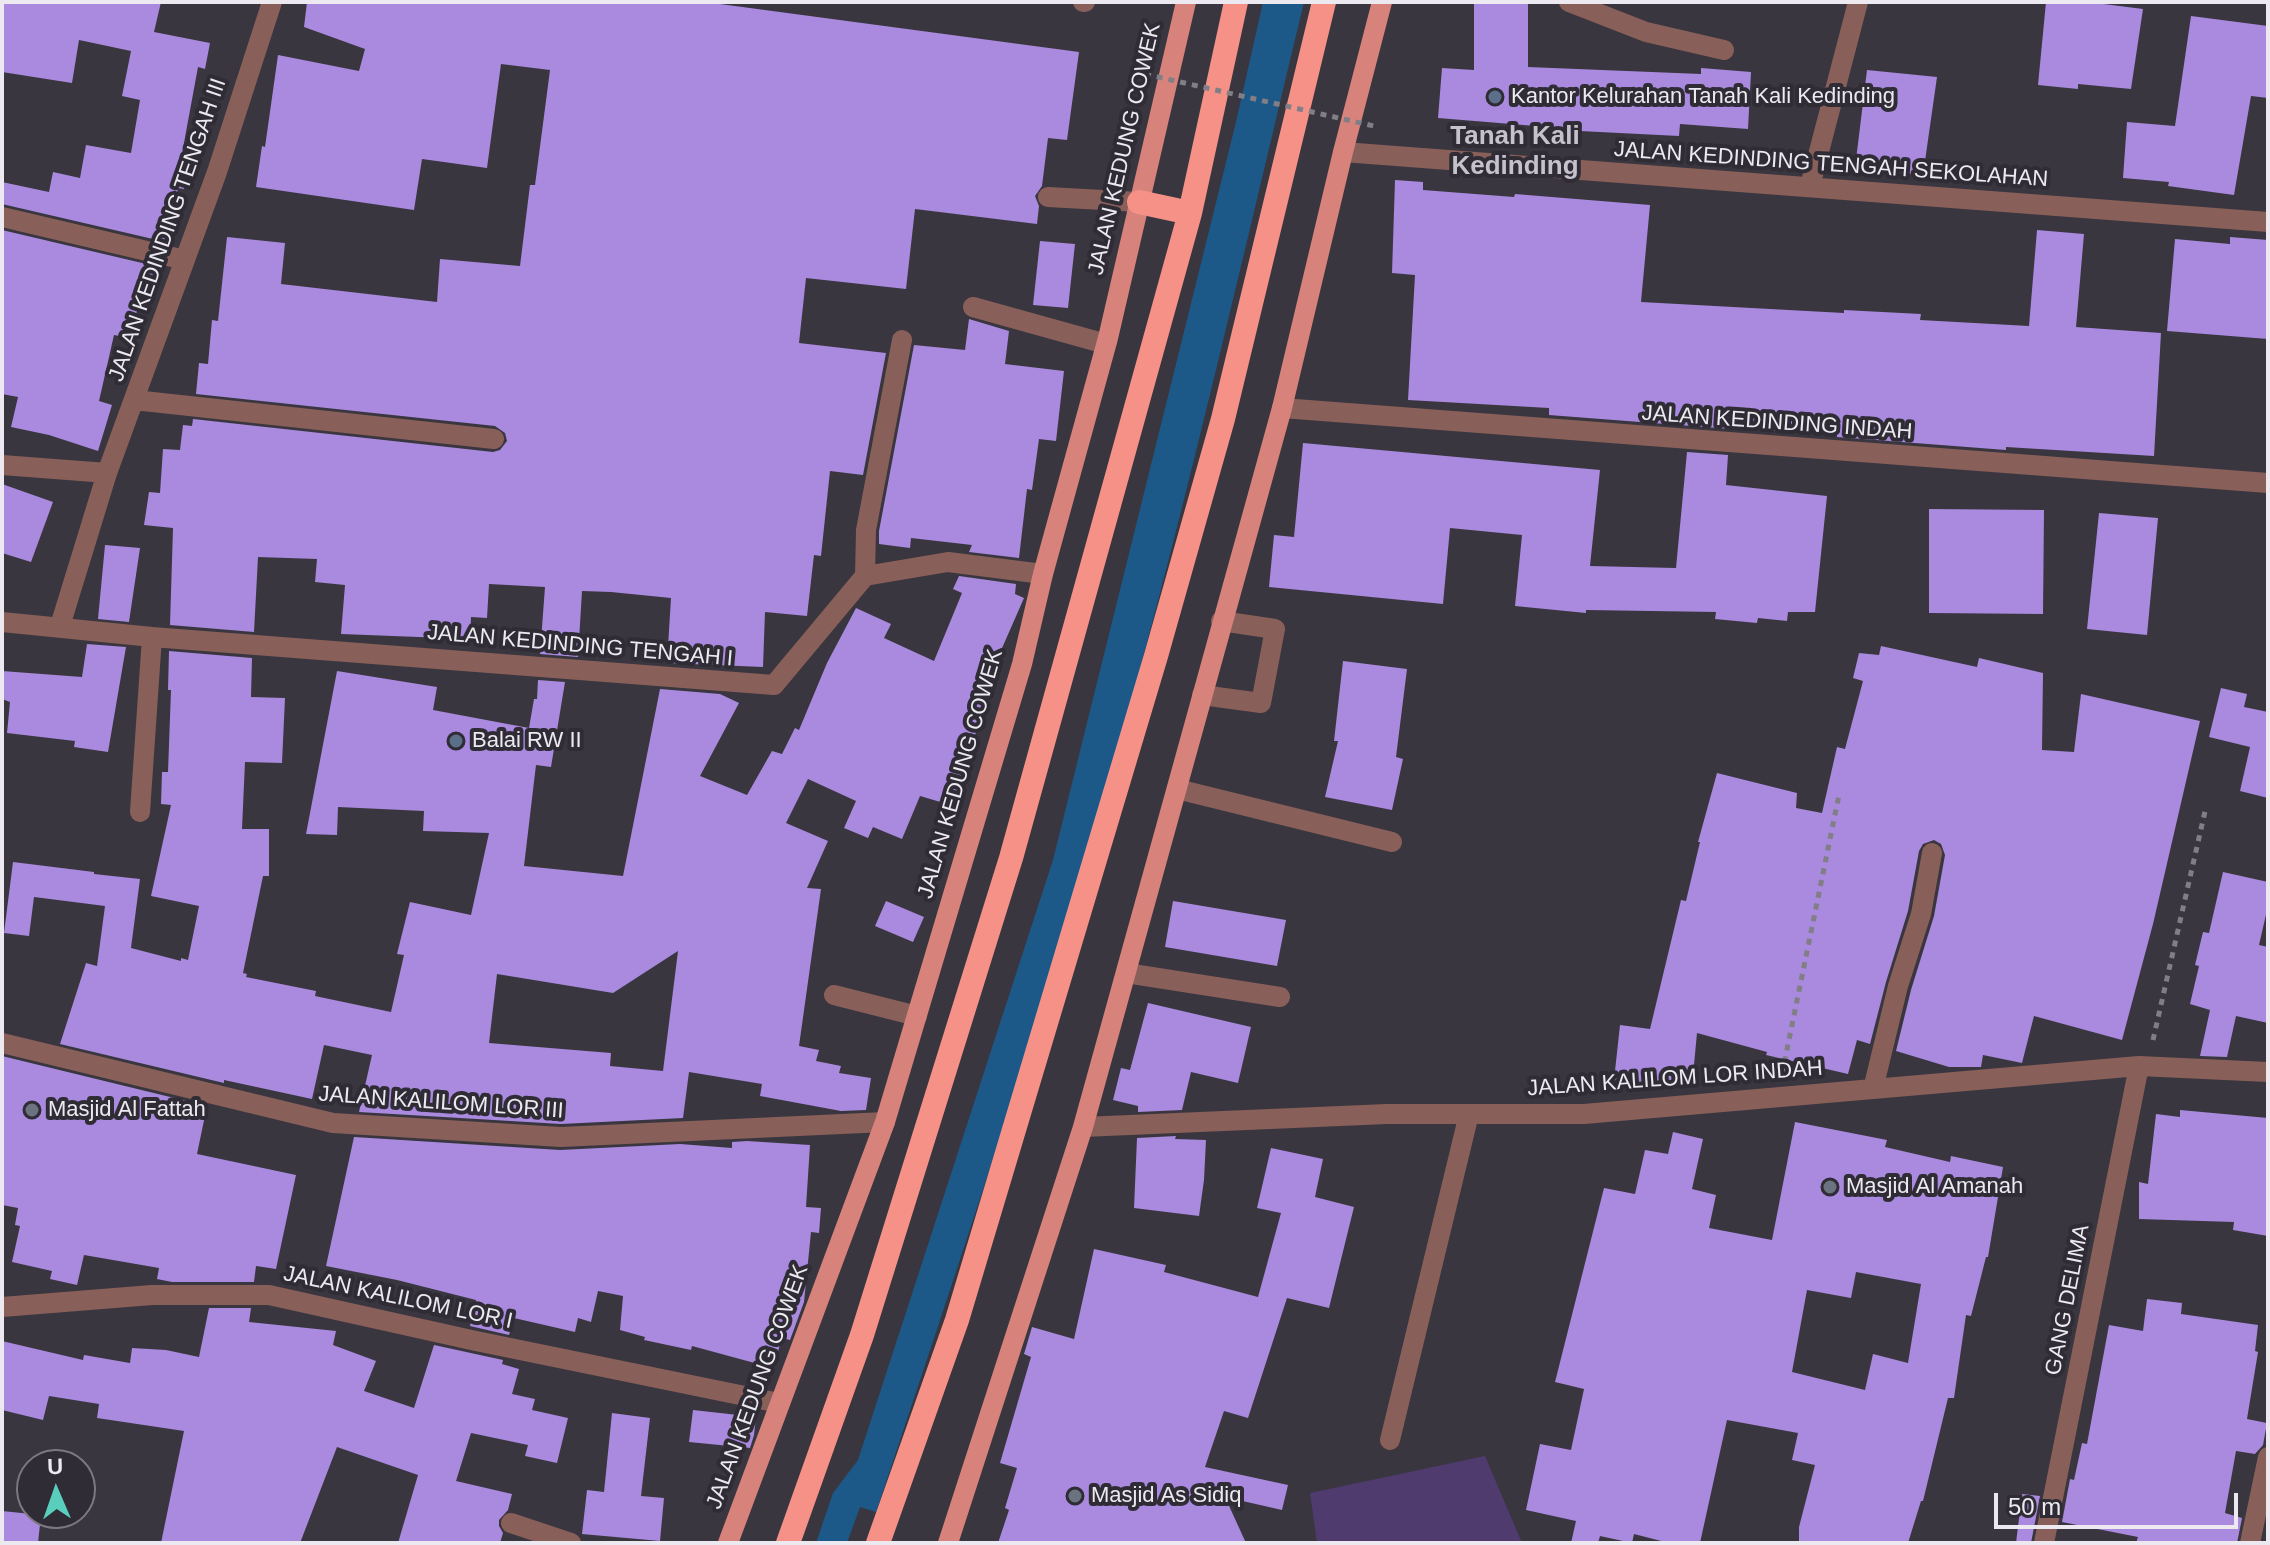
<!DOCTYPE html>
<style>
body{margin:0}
#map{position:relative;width:2270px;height:1545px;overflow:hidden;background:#39363f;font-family:Arial,sans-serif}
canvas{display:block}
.frame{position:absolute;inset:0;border:4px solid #eceaf0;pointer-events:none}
.north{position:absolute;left:16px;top:1449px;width:80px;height:80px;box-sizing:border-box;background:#2f2c35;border:2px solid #7b7880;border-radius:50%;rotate:358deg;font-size:22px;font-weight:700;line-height:32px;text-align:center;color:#eceaf0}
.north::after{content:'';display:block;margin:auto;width:28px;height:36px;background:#5acebc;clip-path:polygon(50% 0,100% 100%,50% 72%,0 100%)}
.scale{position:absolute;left:1994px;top:1493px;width:244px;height:36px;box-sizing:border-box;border:4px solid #eceaf0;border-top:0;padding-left:10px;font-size:24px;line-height:28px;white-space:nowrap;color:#eceaf0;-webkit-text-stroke:6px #2f2c35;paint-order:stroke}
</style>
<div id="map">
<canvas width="2270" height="1545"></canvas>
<div class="frame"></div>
<div class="north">U</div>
<div class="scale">50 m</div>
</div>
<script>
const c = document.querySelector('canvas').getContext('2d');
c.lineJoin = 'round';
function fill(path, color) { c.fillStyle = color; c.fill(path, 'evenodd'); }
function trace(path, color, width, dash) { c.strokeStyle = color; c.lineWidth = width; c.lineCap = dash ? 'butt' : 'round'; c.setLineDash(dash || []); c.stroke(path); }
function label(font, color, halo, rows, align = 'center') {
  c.font = font + ' Arial,sans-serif'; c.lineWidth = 8; c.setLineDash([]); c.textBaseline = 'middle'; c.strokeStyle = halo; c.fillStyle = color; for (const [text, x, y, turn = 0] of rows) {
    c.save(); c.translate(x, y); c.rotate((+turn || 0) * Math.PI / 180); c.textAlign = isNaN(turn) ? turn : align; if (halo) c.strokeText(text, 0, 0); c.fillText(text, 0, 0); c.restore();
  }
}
const green = new Path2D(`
 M 1485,1456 L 1522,1543 L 1317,1543 L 1310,1493 Z`);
const water = new Path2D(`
 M 1263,2 L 1304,2 C 1234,293 1168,587 1082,873 C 1018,1088 947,1300 876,1512 L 860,1507 L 847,1543 L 816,1543 L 833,1493 L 858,1460 L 1053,860 L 1236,122 Z`);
const building = new Path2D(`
 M 2,2 L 161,2 L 154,32 L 210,43 L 205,69 L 198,67 L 181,159 L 189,161 L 184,189 L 178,188 L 166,242 L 2,204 L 2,182 L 49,192 L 53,172 L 80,178 L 86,145 L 131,153 L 140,100 L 122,96 L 131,51 L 79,40 L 72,83 L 2,72 Z
 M 307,2 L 705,2 L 1079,52 L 1067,140 L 1048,138 L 1042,186 L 1035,196 L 1039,206 L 1037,224 L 915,209 L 906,289 L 806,278 L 799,343 L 886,353 L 863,475 L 830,471 L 821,556 L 814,555 L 807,616 L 765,612 L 763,667 L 667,663 L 671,598 L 611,592 L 582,591 L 578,657 L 540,654 L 545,587 L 489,584 L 487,618 L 471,617 L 470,639 L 341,634 L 345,585 L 315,582 L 317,559 L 258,557 L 254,632 L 170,625 L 173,528 L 144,525 L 149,492 L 160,493 L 163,449 L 180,450 L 183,425 L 192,426 L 193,419 L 493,452 L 500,450 L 507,441 L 505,433 L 495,426 L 196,394 L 199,363 L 208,364 L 212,320 L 218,321 L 227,237 L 285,243 L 281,284 L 437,302 L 440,259 L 520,266 L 530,185 L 535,185 L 550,70 L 501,64 L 487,168 L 422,159 L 414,210 L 256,187 L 262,146 L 265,147 L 278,55 L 359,71 L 365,49 L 304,27 Z
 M 1474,2 L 1528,2 L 1528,67 L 1701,74 L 1701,68 L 1751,72 L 1748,129 L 1680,124 L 1679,136 L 1560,130 L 1560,128 L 1438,118 L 1442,68 L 1474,70 Z
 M 2046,2 L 2088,2 L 2143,9 L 2131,89 L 2078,84 L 2078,89 L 2038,85 Z
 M 2191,16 L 2268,26 L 2268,98 L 2251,96 L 2234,195 L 2168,186 L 2169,182 L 2123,178 L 2127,122 L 2175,126 Z
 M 1867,70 L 1937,77 L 1923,175 L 1855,168 Z
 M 1395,180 L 1423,182 L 1423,190 L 1514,197 L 1515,194 L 1650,205 L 1641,302 L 1844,313 L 1844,310 L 1921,314 L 1920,320 L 2029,326 L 2037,230 L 2084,234 L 2076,327 L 2161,333 L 2154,456 L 2006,447 L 2006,450 L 1837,437 L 1837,433 L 1731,429 L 1549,415 L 1549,408 L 1408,400 L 1415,275 L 1392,273 Z
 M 2,230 L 159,267 L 149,309 L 138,307 L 130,338 L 114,335 L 99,401 L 112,405 L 98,451 L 49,435 L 11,427 L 18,397 L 2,394 Z
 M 2230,237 L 2268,240 L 2268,339 L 2167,331 L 2175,239 L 2230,244 Z
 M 1040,241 L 1075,244 L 1068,308 L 1033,305 Z
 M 969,319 L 1009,331 L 1005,364 L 1064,371 L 1056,441 L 1039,439 L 1032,490 L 1027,489 L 1019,558 L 969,552 L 972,545 L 911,538 L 910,548 L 879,544 L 879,531 L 914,345 L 965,350 Z
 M 1303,443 L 1600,470 L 1590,566 L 1676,568 L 1687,452 L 1728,455 L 1726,485 L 1827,496 L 1815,612 L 1788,612 L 1787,621 L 1758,618 L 1757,623 L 1715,619 L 1716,612 L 1586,610 L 1586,613 L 1515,606 L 1522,535 L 1450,528 L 1443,604 L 1269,587 L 1274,535 L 1294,537 Z
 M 2,484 L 53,502 L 31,562 L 2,553 Z
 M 1929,509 L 2044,510 L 2043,614 L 1929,613 Z
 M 2099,513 L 2158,518 L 2147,635 L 2087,629 Z
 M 105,545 L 140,548 L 129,622 L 98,619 Z
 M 959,576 L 1016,584 L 1015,594 L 1024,598 L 999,655 L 954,806 L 920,796 L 902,839 L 873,827 L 868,838 L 844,828 L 856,801 L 808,779 L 786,823 L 828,841 L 807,888 L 821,889 L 799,1046 L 819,1050 L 816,1061 L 841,1066 L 839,1073 L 871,1078 L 866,1110 L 841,1111 L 760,1096 L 762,1084 L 689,1072 L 683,1118 L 561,1124 L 359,1112 L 372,1055 L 324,1045 L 312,1099 L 224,1080 L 224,1083 L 60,1044 L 86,963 L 97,966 L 105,906 L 34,897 L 29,936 L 4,933 L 13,862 L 94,872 L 94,874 L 140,879 L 131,948 L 181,961 L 181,958 L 188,960 L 199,906 L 151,896 L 171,805 L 161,804 L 162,772 L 168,772 L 171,690 L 168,690 L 169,651 L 252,658 L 251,697 L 285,698 L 282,763 L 245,762 L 242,829 L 269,829 L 269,876 L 263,876 L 243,973 L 247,974 L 246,977 L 316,991 L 315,996 L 391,1012 L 404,955 L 397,954 L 410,902 L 471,915 L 489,833 L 423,831 L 424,811 L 338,807 L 337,835 L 306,834 L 337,671 L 437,687 L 433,710 L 529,728 L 534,699 L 537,699 L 538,680 L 565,682 L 551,767 L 536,765 L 524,866 L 623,876 L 660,689 L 720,694 L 739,703 L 700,776 L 747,795 L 772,751 L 782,754 L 795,728 L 799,730 L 827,663 L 856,608 L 891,624 L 884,638 L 934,661 L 962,593 L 953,589 ZM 678,951 L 663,1071 L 610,1066 L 611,1053 L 489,1043 L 497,974 L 613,993 Z
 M 87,644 L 126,647 L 108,752 L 74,747 L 75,741 L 7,733 L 10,702 L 2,699 L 2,671 L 82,677 Z
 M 1881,646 L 1977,667 L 1979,658 L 2043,673 L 2042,750 L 2074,752 L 2081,694 L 2200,721 L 2153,924 L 2122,1040 L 2034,1016 L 2022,1063 L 1983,1055 L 1981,1067 L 1949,1067 L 1896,1051 L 1911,990 L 1934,916 L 1945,855 L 1941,844 L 1934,840 L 1923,844 L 1919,851 L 1908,911 L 1886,982 L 1870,1044 L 1857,1040 L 1848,1074 L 1766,1055 L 1767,1052 L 1697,1033 L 1692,1086 L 1614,1080 L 1620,1025 L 1650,1029 L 1681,900 L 1686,901 L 1700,842 L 1698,842 L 1717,773 L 1797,793 L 1796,808 L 1822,813 L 1837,747 L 1845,749 L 1863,681 L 1853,678 L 1859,653 L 1879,655 Z
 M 1343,661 L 1407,669 L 1396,757 L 1403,759 L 1392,810 L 1325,797 L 1338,741 L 1334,741 Z
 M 2221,688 L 2247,694 L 2244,707 L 2268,712 L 2268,798 L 2240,791 L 2250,747 L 2209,737 Z
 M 2223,872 L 2268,882 L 2268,906 L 2259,945 L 2268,947 L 2268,1023 L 2236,1016 L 2227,1057 L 2200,1056 L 2210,1010 L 2190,1004 L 2199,966 L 2195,965 L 2203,932 L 2209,933 Z
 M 886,901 L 924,917 L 913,942 L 875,926 Z
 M 1173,901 L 1286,920 L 1277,966 L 1165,947 Z
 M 1148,1003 L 1251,1027 L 1238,1083 L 1191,1072 L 1182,1110 L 1138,1112 L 1138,1106 L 1113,1100 L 1121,1068 L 1130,1070 Z
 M 2,1056 L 207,1106 L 197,1154 L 296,1175 L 276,1269 L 256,1266 L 254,1282 L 172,1282 L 157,1279 L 159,1268 L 84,1255 L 77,1285 L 50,1279 L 52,1271 L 12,1262 L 20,1226 L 15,1225 L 18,1208 L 2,1205 Z
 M 2180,1110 L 2268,1118 L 2268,1236 L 2233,1230 L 2234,1222 L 2139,1219 L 2139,1182 L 2148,1184 L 2156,1114 L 2180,1117 Z
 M 1795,1122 L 1887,1140 L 1885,1147 L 1950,1162 L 1951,1156 L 2003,1167 L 1988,1257 L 1986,1257 L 1971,1316 L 1966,1315 L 1954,1398 L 1948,1398 L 1923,1501 L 1921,1501 L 1908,1543 L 1799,1543 L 1799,1527 L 1815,1465 L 1792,1460 L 1798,1433 L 1727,1420 L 1700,1543 L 1669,1543 L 1634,1534 L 1632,1543 L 1600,1536 L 1598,1543 L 1571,1543 L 1576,1521 L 1526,1510 L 1540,1444 L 1571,1450 L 1584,1389 L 1555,1382 L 1604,1188 L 1635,1194 L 1645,1150 L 1668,1154 L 1673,1132 L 1703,1139 L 1692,1189 L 1716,1195 L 1709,1228 L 1772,1240 ZM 1856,1272 L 1921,1284 L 1908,1363 L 1873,1354 L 1865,1390 L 1792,1372 L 1807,1290 L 1851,1298 Z
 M 1176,1136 L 1175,1139 L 1206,1140 L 1204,1180 L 1199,1216 L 1134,1208 L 1137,1138 Z
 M 354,1137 L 560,1150 L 680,1144 L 732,1148 L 732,1142 L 747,1141 L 810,1145 L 806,1207 L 821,1208 L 819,1233 L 811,1232 L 804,1302 L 790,1340 L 782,1338 L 773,1368 L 692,1346 L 691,1350 L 644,1340 L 645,1337 L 620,1330 L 623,1296 L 598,1291 L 591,1322 L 578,1318 L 575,1332 L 514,1318 L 509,1335 L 470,1326 L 476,1300 L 397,1280 L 326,1266 Z
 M 1271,1148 L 1323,1159 L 1315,1197 L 1354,1207 L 1329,1308 L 1287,1298 L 1248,1418 L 1224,1411 L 1205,1467 L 1288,1485 L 1282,1510 L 1225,1497 L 1246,1543 L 998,1543 L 1009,1510 L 1005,1508 L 1017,1468 L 1000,1463 L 1031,1357 L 1024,1354 L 1032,1327 L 1074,1339 L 1094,1249 L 1166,1265 L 1164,1272 L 1258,1297 L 1281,1213 L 1257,1208 Z
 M 2147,1299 L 2182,1303 L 2181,1314 L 2258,1325 L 2255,1351 L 2258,1352 L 2247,1419 L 2267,1423 L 2263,1445 L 2255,1454 L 2236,1451 L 2225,1513 L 2242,1518 L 2237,1543 L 2136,1543 L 2138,1537 L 2062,1522 L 2070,1479 L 2074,1480 L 2082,1443 L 2087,1444 L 2109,1325 L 2143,1331 Z
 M 209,1308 L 251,1308 L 249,1322 L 336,1331 L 333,1345 L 376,1361 L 364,1391 L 414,1408 L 434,1345 L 503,1360 L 502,1364 L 519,1369 L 512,1394 L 535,1399 L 532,1410 L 568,1418 L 557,1463 L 525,1456 L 528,1445 L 471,1433 L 456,1481 L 512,1494 L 508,1510 L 499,1520 L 499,1526 L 503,1533 L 500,1543 L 398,1543 L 418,1475 L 337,1447 L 300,1543 L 161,1543 L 184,1431 L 97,1418 L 99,1404 L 49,1396 L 43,1420 L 2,1410 L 2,1341 L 83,1360 L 84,1355 L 130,1363 L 132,1348 L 166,1350 L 199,1357 Z
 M 693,1410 L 756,1417 L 754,1435 L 750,1448 L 689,1442 Z
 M 612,1413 L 650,1418 L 641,1496 L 664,1498 L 660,1541 L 582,1534 L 587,1490 L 604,1492 Z
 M 2022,1494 L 2040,1496 L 2031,1543 L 2016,1543 Z
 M 2,1511 L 41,1515 L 38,1543 L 2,1543 Z`);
const path = new Path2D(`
 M 2153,1040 L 2206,807
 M 1782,1074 L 1839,795`);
const minor = new Path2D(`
 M 1083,2 L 1085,2
 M 1569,2 L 1646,32 L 1724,50
 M 1343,152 L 2268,222
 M 1810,186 L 1858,2
 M 1048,197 L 1139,202
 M 2,217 L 185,260
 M 973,307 L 1106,344
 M 134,400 L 494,439
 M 1282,408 L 2268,483
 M 2,465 L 107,473 L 60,626
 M 107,473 L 217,172 L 272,2
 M 865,576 L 866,530 L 902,340
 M 2,622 L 152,637 L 774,685 L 865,576 L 948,562 L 1043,574
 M 1202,695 L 1261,703 L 1275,629 L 1221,621
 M 1177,789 L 1392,842
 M 140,812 L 152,637
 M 1126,973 L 1280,997
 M 834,995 L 917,1016
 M 2,1043 L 333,1123 L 561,1137 L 885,1122
 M 1873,1089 L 1898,986 L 1921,914 L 1932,853
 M 1083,1127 L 1387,1114 L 1584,1114 L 2139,1066 L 2268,1072
 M 2,1307 L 152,1295 L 269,1295 L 476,1341 L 779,1403
 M 1390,1440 L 1469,1114
 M 511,1523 L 571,1543
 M 2044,1543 L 2139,1066
 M 2250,1543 L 2268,1457`);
const major = new Path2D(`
 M 728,1543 L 885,1122 L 1022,664 L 1043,574 L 1108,338 L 1186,2
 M 948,1543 L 1083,1127 L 1282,408 L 1343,152 L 1382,2`);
const highway = new Path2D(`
 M 1139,202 L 1190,213
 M 788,1543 L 862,1335 L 1011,858 L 1190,213 L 1236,2
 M 878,1543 L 957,1320 L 1156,656 L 1223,419 L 1324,2`);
const pathBridge = new Path2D(`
 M 1145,74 L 1374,126`);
const markers = [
 [1495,97,8,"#5c6f8a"],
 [456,741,8,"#5c6f8a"],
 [32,1110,8,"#6b7280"],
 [1830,1187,8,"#6b7280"],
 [1075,1496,8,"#6b7280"]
];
const poiNames = [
 ["Kantor Kelurahan Tanah Kali Kedinding",1511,97],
 ["Balai RW II",472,741],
 ["Masjid Al Fattah",48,1110],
 ["Masjid Al Amanah",1846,1187],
 ["Masjid As Sidiq",1091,1496]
];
const streetNames = [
 ["JALAN KEDUNG COWEK",1125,149,-77],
 ["JALAN KEDINDING TENGAH SEKOLAHAN",1831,165,4],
 ["JALAN KEDINDING TENGAH III",168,230,-71],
 ["JALAN KEDINDING INDAH",1777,423,4],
 ["JALAN KEDINDING TENGAH I",580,646,5],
 ["JALAN KEDUNG COWEK",961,774,-74],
 ["JALAN KALILOM LOR INDAH",1675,1079,-4],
 ["JALAN KALILOM LOR III",441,1103,4],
 ["JALAN KALILOM LOR I",398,1298,12],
 ["GANG DELIMA",2068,1300,-79],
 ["JALAN KEDUNG COWEK",758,1387,-70]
];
const quarterNames = [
 ["Tanah Kali",1515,137],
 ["Kedinding",1515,167]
];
fill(green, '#4f3b6e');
fill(water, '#1c5988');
fill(building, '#a98ade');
trace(path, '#817e86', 5, [6, 6]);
trace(minor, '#895f5a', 20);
trace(major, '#d7837b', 20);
trace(highway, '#f69187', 24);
trace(pathBridge, '#817e86', 5, [6, 6]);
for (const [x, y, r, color] of markers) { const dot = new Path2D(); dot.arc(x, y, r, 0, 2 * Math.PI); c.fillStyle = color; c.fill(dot); trace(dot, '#2f2c35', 3); }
label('22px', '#eceaf0', '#2f2c35', poiNames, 'left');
label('22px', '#eceaf0', '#2f2c35', streetNames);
label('bold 26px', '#c5c2cd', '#2f2c35', quarterNames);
</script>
